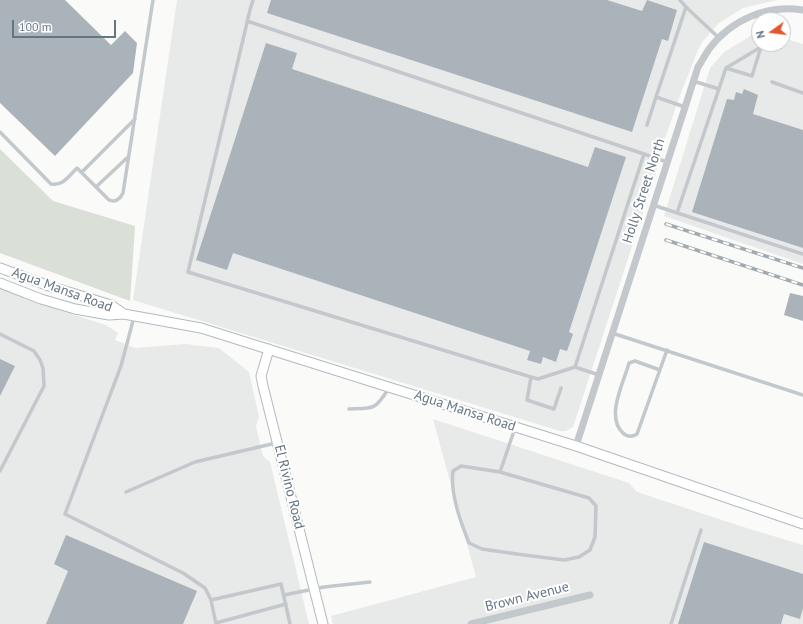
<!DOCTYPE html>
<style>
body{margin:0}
#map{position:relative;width:803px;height:624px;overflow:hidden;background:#fafaf8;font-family:"PT Sans",sans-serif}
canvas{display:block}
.north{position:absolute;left:751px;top:12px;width:40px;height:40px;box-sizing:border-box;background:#fff;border:1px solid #c1c8cd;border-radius:50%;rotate:256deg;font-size:11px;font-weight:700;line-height:16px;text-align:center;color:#657683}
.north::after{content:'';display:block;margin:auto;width:14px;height:18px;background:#e4572e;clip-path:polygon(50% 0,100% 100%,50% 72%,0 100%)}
.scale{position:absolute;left:12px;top:20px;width:104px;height:18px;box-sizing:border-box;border:2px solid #657683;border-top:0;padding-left:5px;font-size:12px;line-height:14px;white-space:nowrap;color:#657683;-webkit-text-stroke:3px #fff;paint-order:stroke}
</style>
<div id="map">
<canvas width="803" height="624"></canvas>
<div class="north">N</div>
<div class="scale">100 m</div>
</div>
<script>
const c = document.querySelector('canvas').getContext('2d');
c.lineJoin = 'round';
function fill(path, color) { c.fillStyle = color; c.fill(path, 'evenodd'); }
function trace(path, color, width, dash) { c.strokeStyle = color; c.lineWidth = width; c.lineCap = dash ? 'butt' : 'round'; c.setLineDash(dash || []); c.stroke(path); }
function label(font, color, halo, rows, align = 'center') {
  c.font = font + ' "PT Sans",sans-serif'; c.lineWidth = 4; c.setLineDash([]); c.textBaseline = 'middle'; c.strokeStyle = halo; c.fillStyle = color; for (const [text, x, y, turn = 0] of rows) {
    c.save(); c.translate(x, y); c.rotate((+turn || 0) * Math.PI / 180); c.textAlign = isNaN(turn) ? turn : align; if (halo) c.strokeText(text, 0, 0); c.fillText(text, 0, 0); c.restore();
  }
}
const built = new Path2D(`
 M 177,0 L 777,0 L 743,8 L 719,23 L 703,41 L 698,50 L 679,98 L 662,147 L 656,173 L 573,427 L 566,431 L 560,431 L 133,300 Z
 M 759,31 L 759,44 L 783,44 L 783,38 L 803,44 L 803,264 L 664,216 L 710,68 L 724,52 Z
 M 0,288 L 59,310 L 106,325 L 118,333 L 115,340 L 135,348 L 185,344 L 219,348 L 249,372 L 259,417 L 256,426 L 263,456 L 270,462 L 309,624 L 0,624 Z
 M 433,419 L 629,483 L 637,492 L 740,526 L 803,545 L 803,624 L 333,624 L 331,616 L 476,577 Z`);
const green = new Path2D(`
 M 0,149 L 53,201 L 135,226 L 130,301 L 0,253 Z`);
const building = new Path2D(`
 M 0,0 L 65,0 L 111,45 L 125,31 L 137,43 L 133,73 L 55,156 L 0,103 Z
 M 271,0 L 607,0 L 642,11 L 647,0 L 677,10 L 668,41 L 662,39 L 632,132 L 267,13 Z
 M 266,43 L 297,53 L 292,69 L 588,167 L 595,147 L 626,157 L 569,332 L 573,334 L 567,351 L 560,349 L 556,362 L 543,357 L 541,364 L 527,360 L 530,351 L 233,253 L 227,270 L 196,260 Z
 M 744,89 L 758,95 L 753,114 L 803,130 L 803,248 L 692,212 L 727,99 L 734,100 L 736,92 L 742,94 Z
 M 790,293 L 803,296 L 803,321 L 784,315 Z
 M 0,359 L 15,366 L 0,396 Z
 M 66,535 L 197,591 L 183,624 L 46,624 L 68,571 L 54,564 Z
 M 704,542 L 803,574 L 803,608 L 800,619 L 784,614 L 781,624 L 678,624 Z`);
const lane = new Path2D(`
 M 253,0 L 250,10 L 188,272 L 531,377 L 538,379 L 575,367 L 599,375
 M 680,0 L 686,7
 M 247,21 L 644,154
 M 726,68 L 752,76 L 761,47
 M 693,81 L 719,89
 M 772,82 L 803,93
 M 685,107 L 656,97 L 686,7 L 719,38
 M 647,125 L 656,97
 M 0,132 L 51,184 C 63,186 69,176 77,168 L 109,200 C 116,203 120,199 123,193 L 153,0
 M 82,172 L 135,119
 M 96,187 L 129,156
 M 653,205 L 803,254
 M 677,213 L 726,68 L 761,47 L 762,44
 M 134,317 L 121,366 L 65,514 L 183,573 L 205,588 L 211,600 L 216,624
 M 612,333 L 803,395
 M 0,334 L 34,351 L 40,360 L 43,368 L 44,386 L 0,471
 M 575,367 L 644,154 L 667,162
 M 660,370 L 635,361 L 629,363 C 624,382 605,417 623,433 C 627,437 632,437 637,434 L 667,350
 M 531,377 L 527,400 L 554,409 L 561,388
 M 349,409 C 375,408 375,410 389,388
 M 500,472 L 589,498 L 596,506 L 595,537 L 590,550 L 579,557 L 564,560 L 524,555 L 482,549 L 469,543 C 461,523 450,494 453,471 L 461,466 L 500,472 L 515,428
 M 126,492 L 195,462 L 276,443
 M 284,595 L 324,587 L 370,582
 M 211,600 L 281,584 L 290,624
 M 216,623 L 286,604
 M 671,624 L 701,530`);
const street = new Path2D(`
 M 576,446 L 698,67 C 702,61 705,55 709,49 C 731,20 767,4 803,10
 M 471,624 L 590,595`);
const secondary = new Path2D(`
 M 0,268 L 49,286 L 111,305 L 124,314
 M 0,283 L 41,299 L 75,309 L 109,315 L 124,314 L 201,328 L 576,446 L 803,524
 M 269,349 L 261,376 L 263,386 L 323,624`);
const rail = new Path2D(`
 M 666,224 L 803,268
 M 666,240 L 803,285`);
const streetNames = [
 ["Holly Street North",644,191,-72],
 ["Agua Mansa Road",62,290,20],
 ["Agua Mansa Road",465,411,18],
 ["El Rivino Road",289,487,76],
 ["Brown Avenue",527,597,-14]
];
fill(built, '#e8e9e9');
fill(green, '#dadfd7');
fill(building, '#aab3b9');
trace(secondary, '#b3babf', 11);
trace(lane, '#c3c8cc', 3.5);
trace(street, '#c3c8cc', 7);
trace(secondary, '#fff', 9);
trace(rail, '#a2aab0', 3.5);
trace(rail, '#fff', 2, [6]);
label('14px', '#657683', '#fff', streetNames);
</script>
